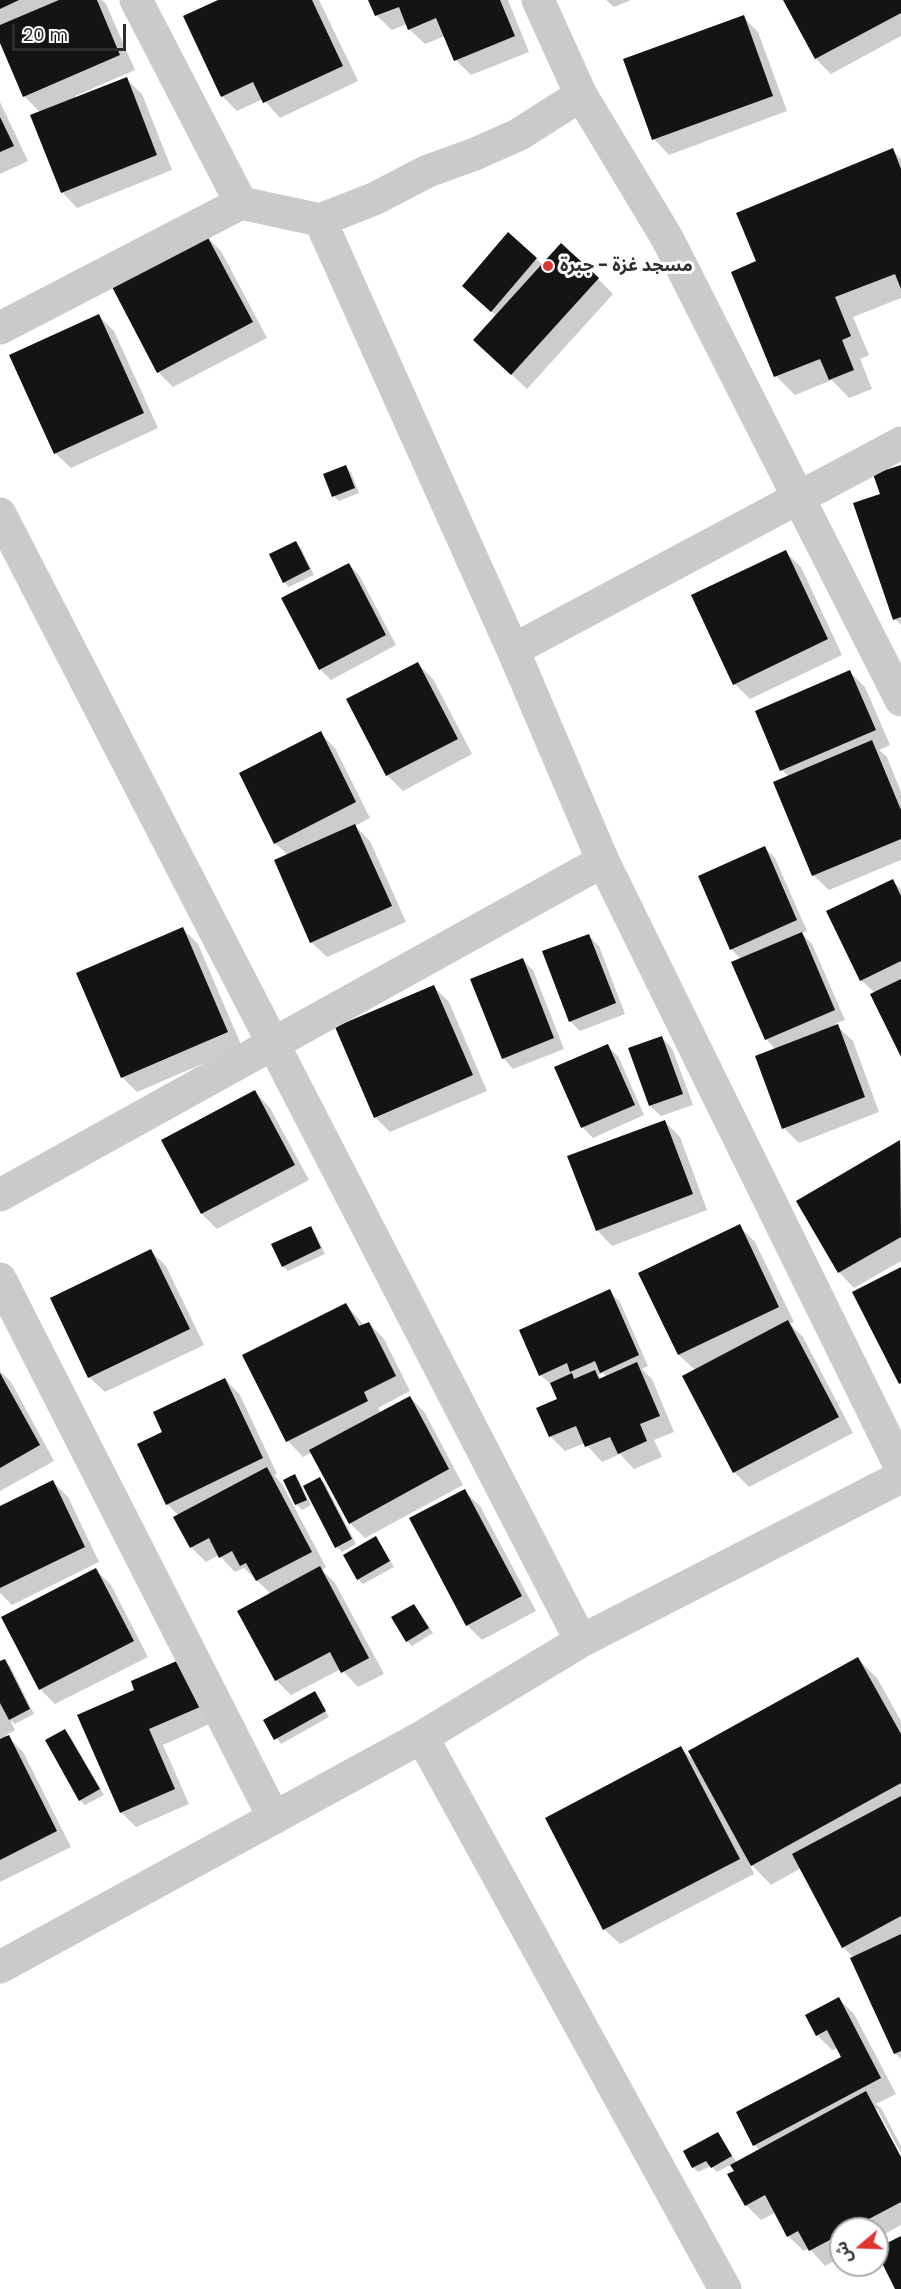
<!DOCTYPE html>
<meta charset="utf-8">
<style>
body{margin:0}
#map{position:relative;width:901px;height:2289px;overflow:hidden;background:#fff;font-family:Poppins,"Noto Sans Arabic",sans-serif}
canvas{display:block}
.north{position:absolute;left:829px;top:2217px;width:60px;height:60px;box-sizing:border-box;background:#fff;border:2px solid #ababab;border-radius:50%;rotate:251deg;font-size:16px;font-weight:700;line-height:24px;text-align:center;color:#2d2d2d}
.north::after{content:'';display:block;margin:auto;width:21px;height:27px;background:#e03432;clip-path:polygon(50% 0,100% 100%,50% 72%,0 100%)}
.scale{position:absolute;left:12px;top:24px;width:114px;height:27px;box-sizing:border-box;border:3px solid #2d2d2d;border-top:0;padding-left:8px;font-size:18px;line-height:21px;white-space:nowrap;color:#2d2d2d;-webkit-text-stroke:4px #fff;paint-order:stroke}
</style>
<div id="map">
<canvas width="901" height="2289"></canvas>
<div class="north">ش</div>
<div class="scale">20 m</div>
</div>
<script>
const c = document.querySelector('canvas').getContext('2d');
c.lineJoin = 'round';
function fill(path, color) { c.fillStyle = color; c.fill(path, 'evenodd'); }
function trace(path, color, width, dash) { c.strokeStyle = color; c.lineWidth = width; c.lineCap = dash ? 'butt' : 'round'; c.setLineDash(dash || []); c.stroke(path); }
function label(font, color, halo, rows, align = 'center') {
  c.font = font + ' Poppins,"Noto Sans Arabic",sans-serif'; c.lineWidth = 6; c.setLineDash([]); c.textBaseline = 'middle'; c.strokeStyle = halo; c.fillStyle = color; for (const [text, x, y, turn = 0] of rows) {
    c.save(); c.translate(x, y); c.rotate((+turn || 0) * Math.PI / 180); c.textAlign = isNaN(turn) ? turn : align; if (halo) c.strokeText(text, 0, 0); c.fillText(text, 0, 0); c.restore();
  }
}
const shadow = new Path2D(`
 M 0,0 L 102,0 L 106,4 L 135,70 L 75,96 L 76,99 L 126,79 L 142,94 L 172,170 L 77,208 L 62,192 L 41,113 L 24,96 L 0,39 Z
 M 221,0 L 319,0 L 358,81 L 280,118 L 263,99 L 237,111 L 222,96 Z
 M 370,0 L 508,0 L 529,52 L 471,75 L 456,60 L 445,36 L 425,44 L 409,29 L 407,24 L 392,30 L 376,15 Z
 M 606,0 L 631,0 L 614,7 Z
 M 785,0 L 901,0 L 901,36 L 831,74 L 816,59 Z
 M 743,17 L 758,32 L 787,111 L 669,155 L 654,139 Z
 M 0,102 L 28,161 L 0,174 Z
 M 892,150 L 901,159 L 901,298 L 853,317 L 869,355 L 860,359 L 872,389 L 849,398 L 832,380 L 795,395 L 776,376 L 758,262 Z
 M 509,234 L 543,265 L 598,279 L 613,294 L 527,389 L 491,355 L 497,316 L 475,297 Z
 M 206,236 L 221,251 L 267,338 L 173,387 L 158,372 Z
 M 99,316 L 114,331 L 158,428 L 71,468 L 55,453 Z
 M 901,466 L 901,625 L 895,619 L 881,495 Z
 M 346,467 L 351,472 L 359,493 L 339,501 L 334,496 L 325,475 Z
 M 296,543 L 301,548 L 314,575 L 289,587 L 284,582 Z
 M 785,552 L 801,567 L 842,655 L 750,699 L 735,684 Z
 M 349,565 L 359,575 L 396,645 L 331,680 L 320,669 Z
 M 417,663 L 433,679 L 472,754 L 403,791 L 387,775 L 348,700 Z
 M 850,672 L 865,687 L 890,745 L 879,750 L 887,757 L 901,792 L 901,860 L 829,890 L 813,875 L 789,777 L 782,770 Z
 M 320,733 L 335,748 L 370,818 L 355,826 L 370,841 L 406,922 L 327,957 L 311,942 L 288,855 L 275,843 Z
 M 765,848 L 775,858 L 807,931 L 801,933 L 812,944 L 845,1020 L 835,1024 L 853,1041 L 879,1112 L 799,1143 L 784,1128 L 776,1050 L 766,1039 L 741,959 L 731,949 Z
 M 892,881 L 901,889 L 901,1054 L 875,993 L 861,980 Z
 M 183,929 L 198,944 L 242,1047 L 137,1092 L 122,1077 Z
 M 589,936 L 599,946 L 625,1014 L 580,1031 L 570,1021 Z
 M 522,960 L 533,970 L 564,1049 L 513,1069 L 503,1058 Z
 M 434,987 L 449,1002 L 487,1091 L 390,1132 L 375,1117 Z
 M 661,1037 L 672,1048 L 693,1105 L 661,1116 L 650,1106 Z
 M 607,1046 L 618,1056 L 644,1115 L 593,1138 L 582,1127 L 556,1068 Z
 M 255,1092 L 270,1108 L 309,1180 L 217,1229 L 202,1214 L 163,1141 Z
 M 664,1121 L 680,1137 L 707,1210 L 612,1246 L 597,1230 Z
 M 899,1142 L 901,1144 L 901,1261 L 854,1288 L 839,1272 Z
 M 739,1226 L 755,1242 L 794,1322 L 790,1324 L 803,1337 L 853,1433 L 749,1487 L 734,1472 L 696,1371 L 679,1355 L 640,1274 Z
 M 310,1228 L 315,1233 L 325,1254 L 288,1271 L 283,1266 Z
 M 150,1250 L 166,1266 L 204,1345 L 105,1392 L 89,1377 Z
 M 609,1291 L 620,1302 L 648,1366 L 642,1369 L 652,1379 L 674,1432 L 654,1440 L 662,1457 L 634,1469 L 620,1454 L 602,1462 L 585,1443 L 565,1451 L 550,1436 L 559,1400 L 552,1385 L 540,1375 ZM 603,1373 L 607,1377 L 602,1379 L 598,1375 Z
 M 346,1305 L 364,1325 L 369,1323 L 384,1339 L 410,1391 L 378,1408 L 381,1413 L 410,1397 L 425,1413 L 463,1485 L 365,1538 L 350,1523 L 312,1452 L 303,1457 L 288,1441 L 244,1356 Z
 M 0,1371 L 11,1382 L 54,1461 L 0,1491 Z
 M 225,1379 L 240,1395 L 277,1474 L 274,1475 L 282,1484 L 326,1567 L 322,1570 L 335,1583 L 384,1674 L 358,1687 L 341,1669 L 291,1695 L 276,1680 L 271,1594 L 244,1568 L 235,1572 L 219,1555 L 206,1562 L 191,1547 L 179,1516 L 167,1504 L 164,1433 Z
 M 294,1476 L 299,1481 L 311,1505 L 302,1510 L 297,1505 L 285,1480 Z
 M 320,1479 L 325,1484 L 356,1544 L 342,1552 L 337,1547 Z
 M 53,1482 L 68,1497 L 99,1562 L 12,1605 L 0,1593 L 0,1508 Z
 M 464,1491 L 480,1506 L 536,1611 L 482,1640 L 467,1625 Z
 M 376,1538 L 394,1567 L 363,1584 L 358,1579 Z
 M 96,1570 L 111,1585 L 148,1657 L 55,1704 L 40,1689 Z
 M 414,1605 L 433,1633 L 412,1646 L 407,1641 Z
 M 858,1659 L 877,1678 L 901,1721 L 901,2059 L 895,2053 L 852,1958 L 854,1958 L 843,1947 L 801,1868 L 771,1885 L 748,1861 L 754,1874 L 620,1944 L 604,1929 L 681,1748 L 694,1761 Z
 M 5,1661 L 10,1666 L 34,1714 L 15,1724 L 10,1720 L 15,1730 L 6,1735 L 23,1752 L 71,1847 L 0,1882 L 0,1663 Z
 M 179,1662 L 214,1722 L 163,1745 L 189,1804 L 136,1827 L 121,1812 L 136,1690 Z
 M 314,1693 L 329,1717 L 281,1744 L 265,1720 Z
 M 65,1731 L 70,1736 L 104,1795 L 85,1805 L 80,1800 Z
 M 839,1999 L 854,2014 L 896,2094 L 876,2104 L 881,2108 L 901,2146 L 901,2153 L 877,2109 L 874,2109 L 901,2160 L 901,2225 L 877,2238 L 877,2229 L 841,2229 L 841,2257 L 825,2266 L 809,2248 L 804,2251 L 788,2236 L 776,2212 L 761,2220 L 746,2205 L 732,2164 L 717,2172 L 711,2166 L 698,2172 L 693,2167 L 718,2134 L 737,2163 L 760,2150 L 754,2145 L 843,2058 L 838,2048 L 832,2050 L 817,2035 Z`);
const building = new Path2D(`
 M 0,0 L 19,0 L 0,9 Z
 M 59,0 L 97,0 L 120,55 L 23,97 L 0,43 L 0,25 Z
 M 218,0 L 312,0 L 343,66 L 263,103 L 253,82 L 221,97 L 183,16 Z
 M 368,0 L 500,0 L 515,36 L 454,61 L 436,18 L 408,30 L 399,7 L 375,16 Z
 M 783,0 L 901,0 L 901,13 L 815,59 Z
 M 744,15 L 773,96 L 652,140 L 623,59 Z
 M 127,77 L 157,155 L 61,193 L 30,115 Z
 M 0,117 L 14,146 L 0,152 Z
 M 893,148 L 901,169 L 901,289 L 895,274 L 835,297 L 851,336 L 842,340 L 854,370 L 829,380 L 820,359 L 774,377 L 731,272 L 756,261 L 736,213 Z
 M 508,232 L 537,258 L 491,312 L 462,286 Z
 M 206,234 L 253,322 L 157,373 L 111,285 Z
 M 561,243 L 599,278 L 511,375 L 473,340 Z
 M 99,314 L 144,413 L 54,454 L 9,355 Z
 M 346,465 L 355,488 L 332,497 L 323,474 Z
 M 901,465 L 901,617 L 893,620 L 853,503 L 880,494 L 873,474 Z
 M 296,541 L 310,569 L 283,583 L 269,554 Z
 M 786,550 L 828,639 L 733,685 L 691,595 Z
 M 349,563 L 386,635 L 319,670 L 281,598 Z
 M 418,662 L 458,739 L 386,776 L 346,699 Z
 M 850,670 L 876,730 L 780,771 L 755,711 Z
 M 321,731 L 356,802 L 274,844 L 239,773 Z
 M 872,740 L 901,810 L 901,839 L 812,876 L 773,782 Z
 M 355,824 L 392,906 L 310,943 L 274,860 Z
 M 765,846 L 797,920 L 730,950 L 698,876 Z
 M 893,879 L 901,896 L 901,961 L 860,981 L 826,911 Z
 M 183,927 L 228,1032 L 121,1078 L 76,973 Z
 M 802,932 L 835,1010 L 765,1040 L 731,962 Z
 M 589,934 L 616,1003 L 569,1022 L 542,951 Z
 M 523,958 L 554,1038 L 502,1059 L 470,979 Z
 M 901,979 L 901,1057 L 870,994 Z
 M 434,985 L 473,1075 L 374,1118 L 335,1027 Z
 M 838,1024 L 865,1097 L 782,1129 L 755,1056 Z
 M 662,1036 L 683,1094 L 649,1106 L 628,1048 Z
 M 608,1044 L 635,1105 L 581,1128 L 554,1067 Z
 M 255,1090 L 295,1165 L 201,1214 L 161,1140 Z
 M 665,1120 L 693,1194 L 596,1231 L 567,1156 Z
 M 900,1140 L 901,1237 L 838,1273 L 796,1201 Z
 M 740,1224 L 779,1307 L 678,1355 L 638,1273 Z
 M 311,1226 L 321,1248 L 282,1267 L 271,1244 Z
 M 151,1249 L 190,1329 L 88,1378 L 50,1298 Z
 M 901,1267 L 901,1383 L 899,1384 L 852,1292 Z
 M 610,1289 L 639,1355 L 600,1373 L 595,1361 L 570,1372 L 567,1363 L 539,1376 L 519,1330 Z
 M 346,1303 L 359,1326 L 369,1322 L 396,1376 L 364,1392 L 368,1401 L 286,1442 L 242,1355 Z
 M 788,1320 L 839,1417 L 733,1473 L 682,1376 Z
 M 637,1362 L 660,1416 L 640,1424 L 647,1441 L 618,1454 L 610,1437 L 585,1447 L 576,1426 L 549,1437 L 536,1408 L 557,1399 L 550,1383 L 572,1373 L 574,1379 L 595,1370 L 599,1379 Z
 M 0,1373 L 40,1445 L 0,1468 Z
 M 225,1378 L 263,1458 L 166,1505 L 137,1444 L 162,1432 L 153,1412 Z
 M 410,1396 L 449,1469 L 349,1524 L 309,1450 Z
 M 267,1467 L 312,1552 L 256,1581 L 246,1563 L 240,1566 L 232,1551 L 219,1558 L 209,1538 L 190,1548 L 173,1517 Z
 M 295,1474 L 307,1500 L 295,1505 L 283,1480 Z
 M 320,1477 L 352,1539 L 335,1548 L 303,1486 Z
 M 53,1480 L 85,1547 L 0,1588 L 0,1506 Z
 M 465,1489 L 522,1596 L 466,1626 L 409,1518 Z
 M 376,1536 L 390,1561 L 357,1580 L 343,1555 Z
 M 320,1566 L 369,1658 L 341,1673 L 330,1652 L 275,1681 L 237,1611 Z
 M 96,1568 L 134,1641 L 39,1690 L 1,1617 Z
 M 414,1604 L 429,1628 L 406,1642 L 391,1617 Z
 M 858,1657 L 901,1734 L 901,1783 L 751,1866 L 688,1751 Z
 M 5,1659 L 30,1709 L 9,1720 L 0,1703 L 0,1661 Z
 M 179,1660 L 200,1707 L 149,1729 L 175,1789 L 120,1813 L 77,1715 L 134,1690 L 131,1681 Z
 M 315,1691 L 326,1711 L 274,1740 L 263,1720 Z
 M 65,1729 L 100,1789 L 79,1801 L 45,1740 Z
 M 9,1735 L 57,1831 L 0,1860 L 0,1739 Z
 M 681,1746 L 740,1859 L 603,1930 L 545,1818 Z
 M 901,1796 L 901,1916 L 842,1948 L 792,1854 Z
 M 901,1934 L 901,2051 L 894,2054 L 850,1958 Z
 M 839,1997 L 881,2078 L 753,2146 L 736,2112 L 841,2057 L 827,2030 L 816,2036 L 805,2015 Z
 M 866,2091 L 901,2157 L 901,2202 L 850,2229 L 841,2229 L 841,2234 L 809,2251 L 798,2231 L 787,2237 L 765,2195 L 745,2206 L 727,2174 L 734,2171 L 730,2165 Z
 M 718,2132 L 732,2156 L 711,2168 L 706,2161 L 692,2168 L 683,2151 Z
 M 901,2236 L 901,2289 L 895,2289 L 877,2253 L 877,2248 Z`);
const street = new Path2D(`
 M 136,0 L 241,203 L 320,220 L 513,650 L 603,861 L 901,1468
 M 538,0 L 581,95 L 667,238 L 901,700
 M 320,220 L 374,199 L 428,171 L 475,154 L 518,135 L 581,95
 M 0,328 L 241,203
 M 0,514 L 581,1641
 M 513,650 L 901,443
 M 0,1195 L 603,861
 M 0,1279 L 274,1818
 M 422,1737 L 725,2289
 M 0,1967 L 422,1737 L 581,1641 L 901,1477`);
const markers = [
 [548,266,6,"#e03432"]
];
const poiNames = [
 ["مسجد غزة - جبرة",560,266]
];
fill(shadow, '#0003');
fill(building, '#141414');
trace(street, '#cacaca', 33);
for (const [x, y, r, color] of markers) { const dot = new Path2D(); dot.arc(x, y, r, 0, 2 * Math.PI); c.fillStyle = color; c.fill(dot); trace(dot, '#fff', 2); }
label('bold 18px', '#2d2d2d', '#fff', poiNames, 'left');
</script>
